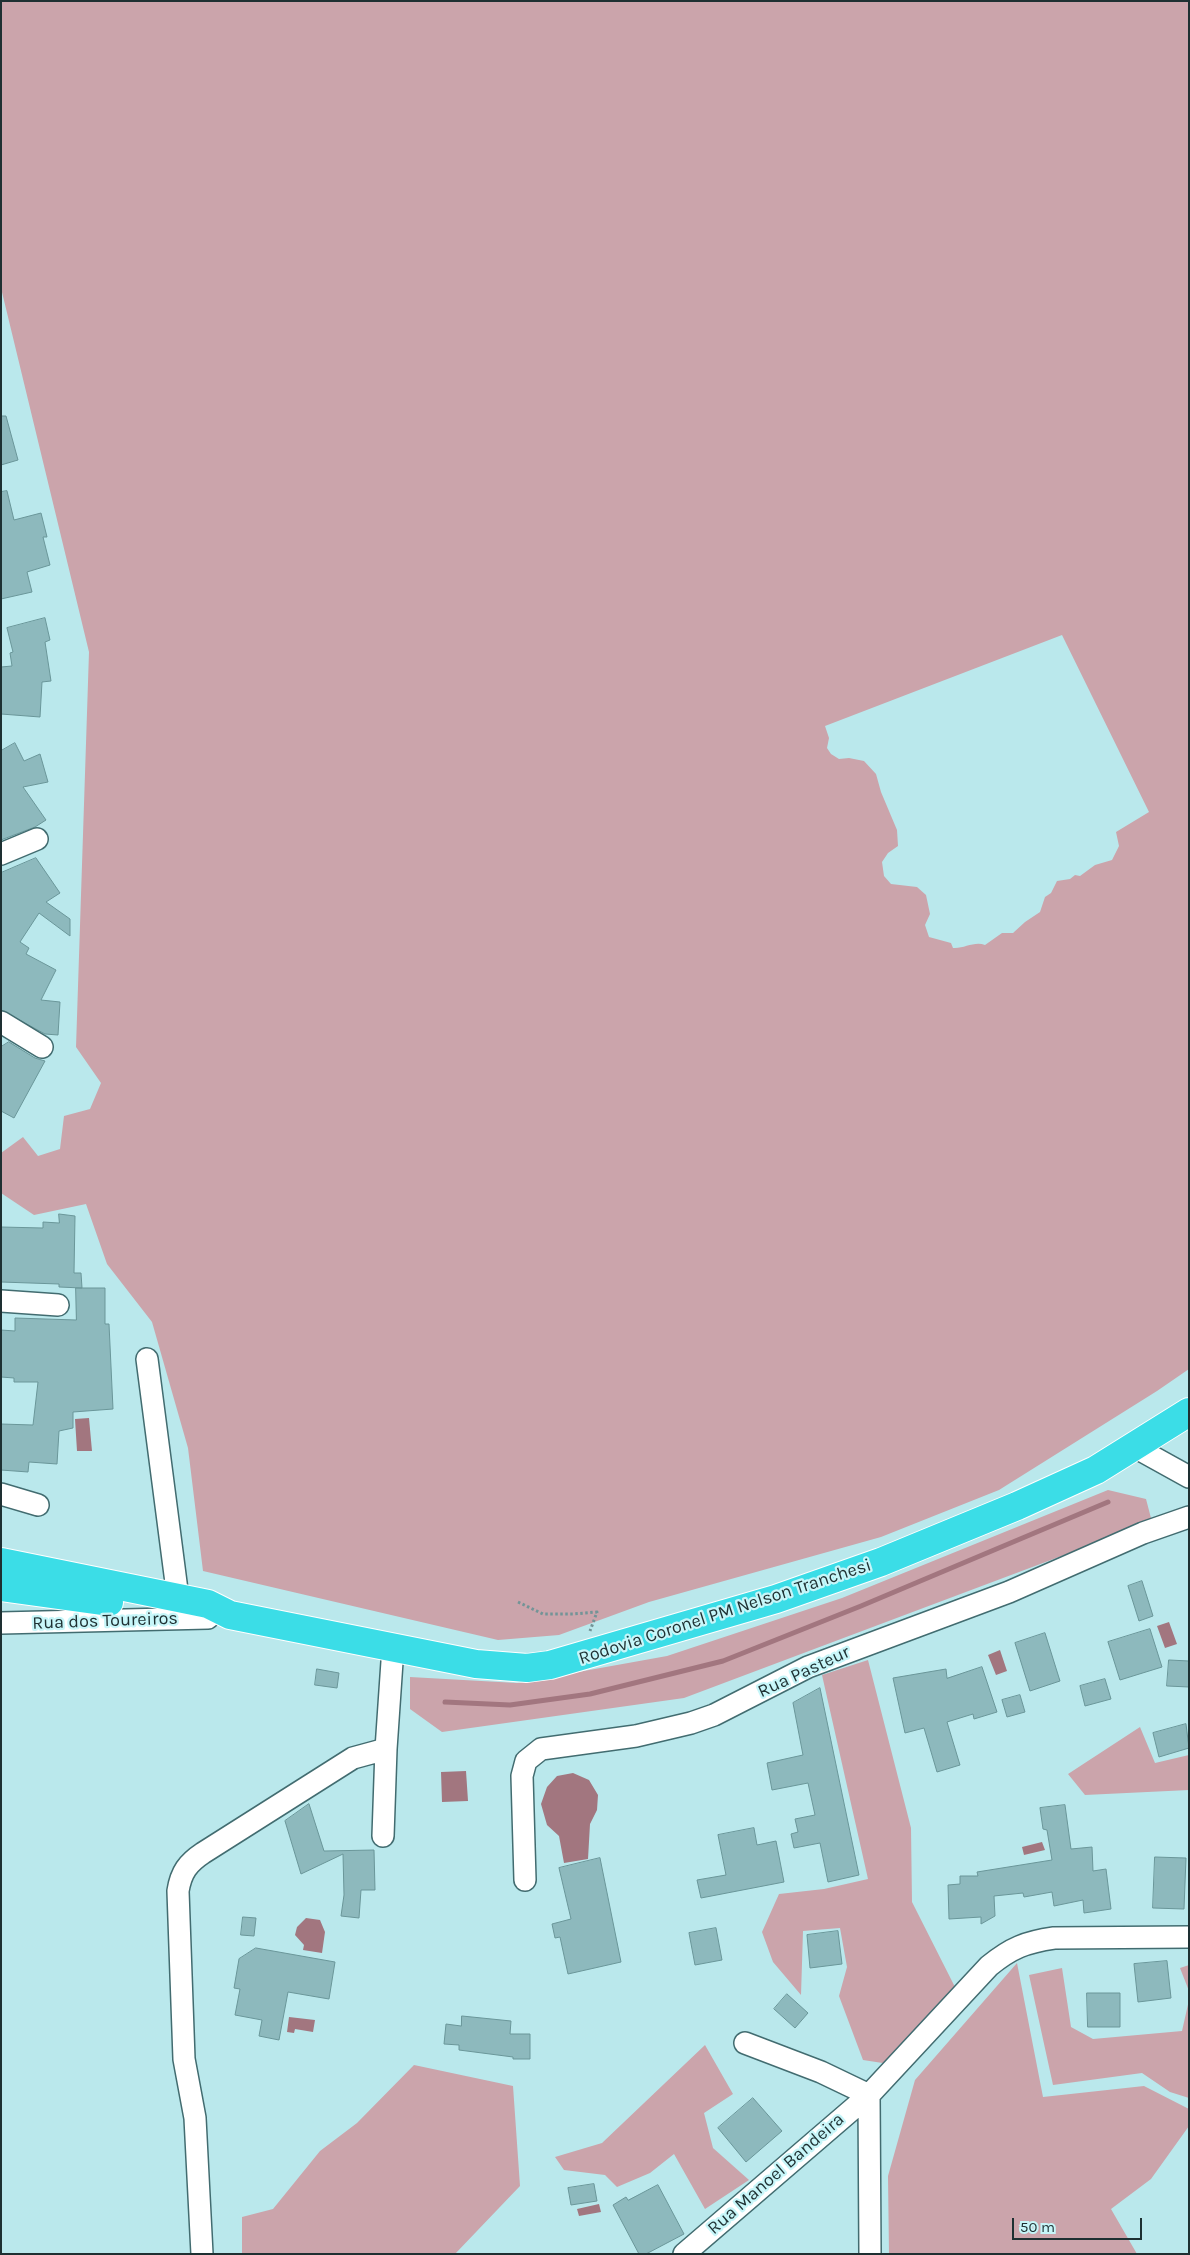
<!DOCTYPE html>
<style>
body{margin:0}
#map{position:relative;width:1190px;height:2255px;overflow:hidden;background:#bae8ec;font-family:Karla,sans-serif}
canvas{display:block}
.frame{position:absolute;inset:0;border:2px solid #1e3032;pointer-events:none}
.scale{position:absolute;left:1012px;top:2218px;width:130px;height:22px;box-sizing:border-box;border:2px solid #1e3032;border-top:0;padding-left:6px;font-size:15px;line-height:18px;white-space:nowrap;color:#1e3032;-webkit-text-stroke:4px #c7f6f9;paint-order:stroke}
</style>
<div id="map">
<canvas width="1190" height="2255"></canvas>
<div class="frame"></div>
<div class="scale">50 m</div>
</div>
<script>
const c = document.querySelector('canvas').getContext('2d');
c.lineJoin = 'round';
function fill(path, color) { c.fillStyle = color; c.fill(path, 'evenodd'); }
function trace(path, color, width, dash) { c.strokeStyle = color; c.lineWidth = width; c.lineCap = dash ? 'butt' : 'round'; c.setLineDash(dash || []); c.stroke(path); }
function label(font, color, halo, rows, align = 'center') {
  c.font = font + ' Karla,sans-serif'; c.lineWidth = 4.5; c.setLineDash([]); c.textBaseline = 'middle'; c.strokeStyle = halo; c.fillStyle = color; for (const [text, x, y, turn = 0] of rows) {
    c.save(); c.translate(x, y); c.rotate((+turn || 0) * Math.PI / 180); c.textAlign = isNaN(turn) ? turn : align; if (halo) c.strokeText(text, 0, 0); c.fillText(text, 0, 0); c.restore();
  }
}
const green = new Path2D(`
 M 1,1 L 1189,1 L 1189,1369 L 1157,1391 L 999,1490 L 881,1537 L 649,1602 L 559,1635 L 498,1640 L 203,1571 L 188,1448 L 152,1322 L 107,1264 L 86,1204 L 34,1215 L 1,1193 L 1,1153 L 23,1137 L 38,1156 L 60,1149 L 64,1116 L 90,1109 L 101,1083 L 76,1047 L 89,652 L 1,288 ZM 1062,635 L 1149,812 L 1116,832 L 1119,846 L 1112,860 L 1095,865 L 1080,876 L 1075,875 L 1070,879 L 1057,881 L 1051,893 L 1045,897 L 1040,912 L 1025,922 L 1013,933 L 1002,933 L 985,945 C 974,941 964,949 953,948 L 951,943 L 929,937 L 925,925 L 930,914 L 926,895 L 917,887 L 891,884 L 884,876 L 882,862 L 888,853 L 898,846 L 897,830 L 881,792 L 876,774 L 864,761 L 849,758 L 839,759 L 831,754 L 827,748 L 829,738 L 825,726 Z
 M 1108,1490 L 1146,1499 L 1152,1522 L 684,1698 L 442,1732 L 410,1709 L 410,1677 L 517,1683 L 667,1656 L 842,1598 Z
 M 868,1660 L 911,1828 L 912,1902 L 957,1991 L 889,2064 L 863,2060 L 839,1996 L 847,1967 L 840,1928 L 803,1931 L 801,1995 L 773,1962 L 762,1932 L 779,1894 L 824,1889 L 868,1879 L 822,1675 Z
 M 1140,1727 L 1155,1763 L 1189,1755 L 1189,1790 L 1085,1795 L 1068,1774 Z
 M 1017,1963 L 1043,2097 L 1144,2086 L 1189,2109 L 1189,2126 L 1151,2179 L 1111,2209 L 1137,2254 L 889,2254 L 888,2176 L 915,2080 Z
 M 1189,1965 L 1189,1991 L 1180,1968 Z
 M 1062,1968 L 1071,2027 L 1093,2039 L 1182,2031 L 1189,2000 L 1189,2098 L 1170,2092 L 1142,2073 L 1053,2085 L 1029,1975 Z
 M 705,2045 L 733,2094 L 704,2113 L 713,2148 L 749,2180 L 705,2209 L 674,2154 L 650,2173 L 617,2187 L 605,2175 L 564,2170 L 555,2157 L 602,2143 Z
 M 414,2065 L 513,2086 L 520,2186 L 455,2254 L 242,2254 L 242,2217 L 273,2209 L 320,2151 L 357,2123 Z`);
const water = new Path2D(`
 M 89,1418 L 92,1451 L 77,1451 L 75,1419 Z
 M 1169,1622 L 1177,1644 L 1165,1648 L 1157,1626 Z
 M 1000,1650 L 1007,1671 L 996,1675 L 988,1655 Z
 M 466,1771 L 468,1801 L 442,1802 L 441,1772 Z
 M 573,1773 L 589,1780 L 598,1795 L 597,1810 L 590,1824 L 588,1859 L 564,1863 L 559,1836 L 547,1825 L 541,1804 L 547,1787 L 557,1776 Z
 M 1042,1842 L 1045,1850 L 1024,1855 L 1022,1847 Z
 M 306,1918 L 320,1920 L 325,1932 L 322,1953 L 303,1950 L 304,1945 L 295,1935 L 297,1927 Z
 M 289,2017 L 315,2020 L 313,2032 L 295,2029 L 294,2033 L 287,2032 Z
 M 599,2204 L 601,2212 L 579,2216 L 577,2209 Z`);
const stream = new Path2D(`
 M 445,1702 L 510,1705 L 590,1694 L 723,1661 L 861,1606 L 1108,1502`);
const building = new Path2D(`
 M 1,416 L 6,416 L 18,460 L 1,465 Z
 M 7,491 L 14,520 L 41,513 L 47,537 L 43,537 L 50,565 L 27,572 L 32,592 L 1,599 L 1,492 Z
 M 45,618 L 50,640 L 45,642 L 51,681 L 42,682 L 40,717 L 1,714 L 1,667 L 12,666 L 10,653 L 13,652 L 7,628 Z
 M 15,743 L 24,761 L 40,754 L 48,782 L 23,787 L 46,820 L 35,827 L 1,840 L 1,751 Z
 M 36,858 L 60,893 L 46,902 L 70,919 L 70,936 L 39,913 L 20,942 L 29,948 L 26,954 L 56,970 L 41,1000 L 60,1002 L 58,1035 L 45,1034 L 1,1010 L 1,873 Z
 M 9,1042 L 35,1058 L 45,1061 L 14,1118 L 1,1111 L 1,1047 Z
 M 59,1214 L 75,1216 L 74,1273 L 81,1273 L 82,1288 L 59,1287 L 59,1284 L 1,1282 L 1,1227 L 43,1228 L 43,1222 L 59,1223 Z
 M 76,1288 L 105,1288 L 105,1324 L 109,1324 L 113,1409 L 73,1412 L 73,1428 L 59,1431 L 57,1464 L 29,1462 L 28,1472 L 1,1470 L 1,1424 L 33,1425 L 38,1382 L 14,1382 L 14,1378 L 1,1377 L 1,1330 L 15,1331 L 15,1318 L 76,1320 Z
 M 1142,1581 L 1153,1616 L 1139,1621 L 1128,1586 Z
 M 1150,1629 L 1162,1667 L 1120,1680 L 1108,1642 Z
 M 1045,1633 L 1060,1681 L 1030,1691 L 1015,1643 Z
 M 1169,1660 L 1189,1661 L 1189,1687 L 1167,1686 Z
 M 982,1667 L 997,1712 L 974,1719 L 973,1714 L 947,1722 L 960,1765 L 937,1772 L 924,1728 L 905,1733 L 893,1678 L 946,1669 L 947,1678 Z
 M 317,1669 L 339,1673 L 337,1688 L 315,1685 Z
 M 1105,1679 L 1111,1699 L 1085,1706 L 1080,1686 Z
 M 820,1688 L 859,1875 L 828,1882 L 820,1843 L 794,1848 L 791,1834 L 798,1832 L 795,1819 L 815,1815 L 808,1783 L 772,1790 L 767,1763 L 803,1755 L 793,1703 Z
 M 1020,1695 L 1025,1712 L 1007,1717 L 1002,1700 Z
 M 1186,1724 L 1189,1748 L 1159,1757 L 1153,1733 Z
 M 309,1804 L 324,1851 L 374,1850 L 375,1890 L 361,1890 L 359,1918 L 341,1916 L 344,1895 L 343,1854 L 301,1874 L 285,1821 Z
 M 1065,1805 L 1071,1849 L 1092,1847 L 1093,1871 L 1106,1869 L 1111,1909 L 1084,1913 L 1083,1900 L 1054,1906 L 1052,1892 L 1024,1897 L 1023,1893 L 994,1896 L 995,1916 L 981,1924 L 981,1917 L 949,1919 L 948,1885 L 960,1884 L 960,1876 L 978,1876 L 977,1872 L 1052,1860 L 1047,1830 L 1043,1829 L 1040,1808 Z
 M 754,1828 L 757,1845 L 776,1841 L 784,1882 L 701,1898 L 697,1880 L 726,1875 L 718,1835 Z
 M 1155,1857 L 1186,1858 L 1184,1909 L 1153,1908 Z
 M 600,1858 L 621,1962 L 568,1974 L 560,1937 L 555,1938 L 552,1924 L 571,1919 L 559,1868 Z
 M 243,1917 L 256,1918 L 254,1936 L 241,1935 Z
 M 716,1928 L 722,1960 L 695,1965 L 689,1933 Z
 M 838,1931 L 842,1964 L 810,1968 L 807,1935 Z
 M 256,1948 L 335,1962 L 329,1999 L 288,1992 L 279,2040 L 259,2036 L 262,2020 L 235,2015 L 240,1989 L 234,1988 L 239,1959 Z
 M 1167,1961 L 1171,1998 L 1138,2002 L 1134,1964 Z
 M 1087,1993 L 1120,1993 L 1120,2027 L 1088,2027 Z
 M 787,1994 L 808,2013 L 795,2028 L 774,2009 Z
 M 462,2016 L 511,2021 L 510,2034 L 530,2034 L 530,2059 L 513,2059 L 513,2057 L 459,2050 L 459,2045 L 444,2044 L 446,2024 L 461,2026 Z
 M 753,2098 L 782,2131 L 746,2162 L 718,2128 Z
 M 594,2184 L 597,2201 L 571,2205 L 568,2188 Z
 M 658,2185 L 684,2234 L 646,2254 L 639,2254 L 613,2205 L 626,2197 L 628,2200 Z`);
const path = new Path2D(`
 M 518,1602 L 543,1614 L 573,1614 L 597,1612 L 590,1631`);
const minor = new Path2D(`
 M 1,854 L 37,839
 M 1,1022 L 42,1047
 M 1,1301 L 58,1305
 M 147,1359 L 178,1598
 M 1133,1446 L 1189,1477
 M 1,1494 L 38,1505
 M 1,1623 L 208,1618
 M 383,1836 L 386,1749 L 393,1647
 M 525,1880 L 522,1776 L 526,1761 L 541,1749 L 636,1736 L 691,1723 L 714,1715 L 808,1667 L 1009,1592 L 1143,1533 L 1189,1517
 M 745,2043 L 821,2072 L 869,2095
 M 869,2095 L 870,2254
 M 202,2254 L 195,2118 L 184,2059 L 178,1891 C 181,1872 188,1863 203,1853 L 353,1758 L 386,1749
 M 684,2254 L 869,2095 L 989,1966 C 1011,1948 1026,1942 1054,1938 L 1189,1937`);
const highway = new Path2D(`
 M 1,1562 L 208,1604 L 230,1615 L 476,1664 L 527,1668 L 550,1665 L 776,1599 L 881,1562 L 1017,1506 L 1096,1470 L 1189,1412
 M 1,1587 L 109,1602`);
const streetNames = [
 ["Rodovia Coronel PM Nelson Tranchesi",725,1612,-18],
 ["Rua dos Toureiros",105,1621,-2],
 ["Rua Pasteur",804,1672,-25],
 ["Rua Manoel Bandeira",776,2174,-41]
];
fill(green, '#cba4ab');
fill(water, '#a2767f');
trace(stream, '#a2767f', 5);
fill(building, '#8db9bd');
trace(building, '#6a9699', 1);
trace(minor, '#426c70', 24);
trace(highway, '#fff', 30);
trace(path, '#739497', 3, [2.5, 2.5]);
trace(minor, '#fff', 21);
trace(highway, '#3bdde7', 28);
label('18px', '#1e3032', '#c7f6f9', streetNames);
</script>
